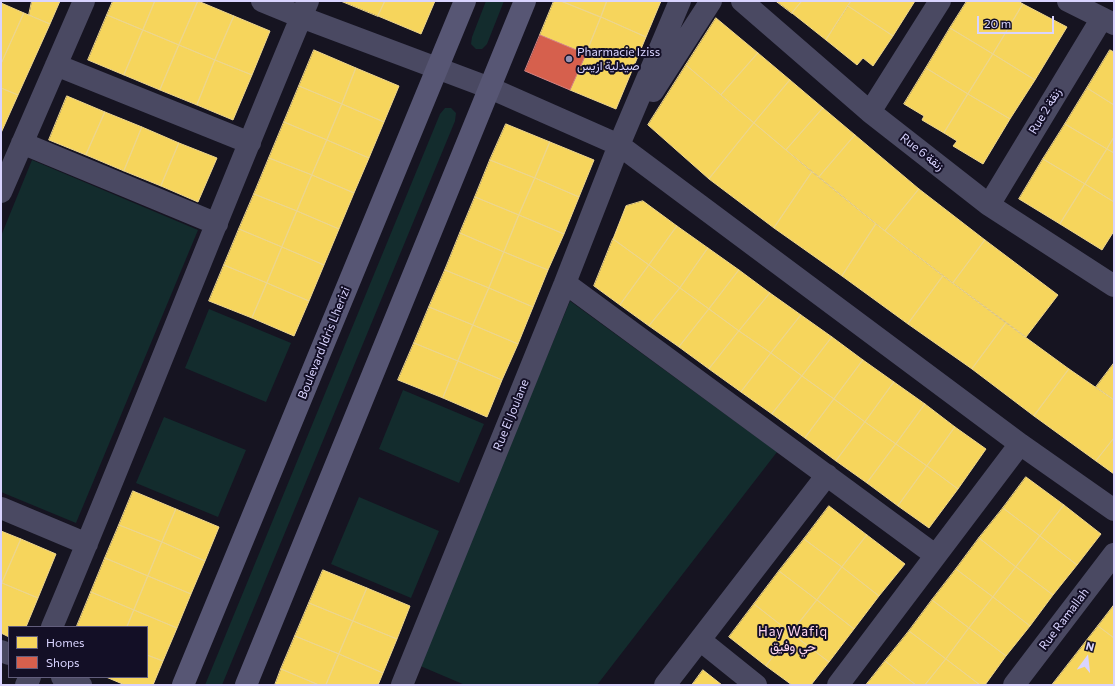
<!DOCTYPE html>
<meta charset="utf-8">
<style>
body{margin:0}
#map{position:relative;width:1115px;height:686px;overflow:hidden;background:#161421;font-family:Commissioner,sans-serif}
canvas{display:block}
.frame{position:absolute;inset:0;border:2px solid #d9d4ff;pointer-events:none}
.legend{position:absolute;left:8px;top:626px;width:140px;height:52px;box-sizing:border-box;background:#130f26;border:1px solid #625e7d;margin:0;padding:5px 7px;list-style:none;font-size:12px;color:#d9d4ff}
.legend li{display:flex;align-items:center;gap:8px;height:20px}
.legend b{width:20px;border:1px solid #625e7d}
.north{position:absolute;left:1067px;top:638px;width:40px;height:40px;-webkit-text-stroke:3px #130f26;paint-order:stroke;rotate:15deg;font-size:11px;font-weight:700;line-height:16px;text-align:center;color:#d9d4ff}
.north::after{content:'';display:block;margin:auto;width:14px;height:18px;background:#d9d4ff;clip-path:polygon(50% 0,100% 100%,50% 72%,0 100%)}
.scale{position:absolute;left:977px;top:16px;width:77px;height:18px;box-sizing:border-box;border:2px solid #d9d4ff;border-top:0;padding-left:5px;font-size:12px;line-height:14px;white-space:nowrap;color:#d9d4ff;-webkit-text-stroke:3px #130f26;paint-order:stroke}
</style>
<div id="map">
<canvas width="1115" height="686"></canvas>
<div class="frame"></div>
<ul class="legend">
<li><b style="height:11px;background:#f6d55c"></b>Homes</li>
<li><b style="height:11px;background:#d6604d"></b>Shops</li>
</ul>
<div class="north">N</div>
<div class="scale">20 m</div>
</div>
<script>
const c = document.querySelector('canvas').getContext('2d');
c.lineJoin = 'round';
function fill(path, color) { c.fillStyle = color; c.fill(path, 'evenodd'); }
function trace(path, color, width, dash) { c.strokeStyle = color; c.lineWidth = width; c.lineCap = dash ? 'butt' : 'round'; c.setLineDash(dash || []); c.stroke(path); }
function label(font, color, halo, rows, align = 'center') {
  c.font = font + ' Commissioner,Vazirmatn,sans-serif'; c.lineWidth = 4; c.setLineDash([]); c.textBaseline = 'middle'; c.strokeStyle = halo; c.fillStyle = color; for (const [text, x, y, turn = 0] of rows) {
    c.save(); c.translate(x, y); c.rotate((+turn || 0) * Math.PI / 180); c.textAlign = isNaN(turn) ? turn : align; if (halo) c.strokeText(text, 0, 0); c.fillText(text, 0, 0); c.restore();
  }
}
const green = new Path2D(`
 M 486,1 L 504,1 L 487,44 L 482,49 L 476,49 L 471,44 L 472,37 Z
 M 445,108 L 451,108 L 456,113 L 455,121 L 222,685 L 205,685 L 440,114 Z
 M 32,160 L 198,230 L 76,523 L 1,492 L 1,236 Z
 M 570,301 L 777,452 L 597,685 L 465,685 L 418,665 Z
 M 209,309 L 291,343 L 266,402 L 185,368 Z
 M 403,390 L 484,424 L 459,483 L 379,449 Z
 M 164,417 L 246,450 L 218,517 L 136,483 Z
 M 359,497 L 439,531 L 411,598 L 331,564 Z`);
const homes = new Path2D(`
 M 32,1 L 60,1 L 50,24 L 29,15 Z
 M 113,1 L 155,1 L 143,30 L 107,15 Z
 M 155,1 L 198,1 L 179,45 L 143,30 Z
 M 198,1 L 234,16 L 215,60 L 179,45 Z
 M 341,1 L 385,1 L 378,16 Z
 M 385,1 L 435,1 L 421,34 L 378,16 Z
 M 554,1 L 561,1 L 601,17 L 586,54 L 540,35 Z
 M 561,1 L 607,1 L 601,17 Z
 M 607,1 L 661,1 L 646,37 L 601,17 Z
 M 776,1 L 802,1 L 792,13 Z
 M 802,1 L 851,1 L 826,40 L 792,13 Z
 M 851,1 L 915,1 L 893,36 L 848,6 Z
 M 967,1 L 1018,1 L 1023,4 L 993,54 L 950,28 Z
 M 1,3 L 24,13 L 1,64 Z
 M 1023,4 L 1067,27 L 1035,80 L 993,54 Z
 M 848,6 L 893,36 L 873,66 L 863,58 L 857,65 L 826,40 Z
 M 24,13 L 50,24 L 18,95 L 1,88 L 1,64 Z
 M 107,15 L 143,30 L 124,75 L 88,60 Z
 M 234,16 L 270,31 L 252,75 L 215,60 Z
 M 601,17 L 646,37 L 631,73 L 586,54 Z
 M 716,18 L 758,53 L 721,95 L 686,65 Z
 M 950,28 L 993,54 L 968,94 L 926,68 Z
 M 143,30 L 179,45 L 160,90 L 124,75 Z
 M 179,45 L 215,60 L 197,105 L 160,90 Z
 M 314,50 L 356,68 L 342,104 L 299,86 Z
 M 1110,50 L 1114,52 L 1114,105 L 1087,88 Z
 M 758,53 L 790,80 L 754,123 L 721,95 Z
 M 586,54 L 631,73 L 616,109 L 570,90 Z
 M 993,54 L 1035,80 L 1010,119 L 968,94 Z
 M 215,60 L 252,75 L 233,120 L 197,105 Z
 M 686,65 L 754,123 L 709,179 L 648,125 Z
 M 356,68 L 399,86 L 384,122 L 342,104 Z
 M 926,68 L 968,94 L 944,133 L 922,120 L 924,116 L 904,104 Z
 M 790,80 L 823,108 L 786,150 L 754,123 Z
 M 299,86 L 342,104 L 327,140 L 284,122 Z
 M 1,88 L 18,95 L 1,133 Z
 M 1087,88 L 1114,105 L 1114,137 L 1107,149 L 1065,124 Z
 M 968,94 L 1010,119 L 983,164 L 953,146 L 957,141 L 944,133 Z
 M 67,96 L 105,112 L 86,155 L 49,140 Z
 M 342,104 L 384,122 L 369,158 L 327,140 Z
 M 823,108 L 855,135 L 819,177 L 786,150 Z
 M 105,112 L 142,127 L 124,171 L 86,155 Z
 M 284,122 L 327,140 L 312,175 L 269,158 Z
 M 754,123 L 812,172 L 774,228 L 709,179 Z
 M 506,124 L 550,142 L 535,178 L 490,160 Z
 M 1065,124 L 1107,149 L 1085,184 L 1043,159 Z
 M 142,127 L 179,143 L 161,186 L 124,171 Z
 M 855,135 L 919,189 L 885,231 L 819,177 Z
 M 1114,137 L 1114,153 L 1107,149 Z
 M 327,140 L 369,158 L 354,193 L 312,175 Z
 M 550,142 L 594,160 L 579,197 L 535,178 Z
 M 179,143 L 217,158 L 198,202 L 161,186 Z
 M 1107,149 L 1114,153 L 1114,202 L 1085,184 Z
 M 269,158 L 312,175 L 297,211 L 254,194 Z
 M 1043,159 L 1085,184 L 1060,224 L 1019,199 Z
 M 490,160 L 535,178 L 519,215 L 475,197 Z
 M 812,172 L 876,224 L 842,276 L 774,228 Z
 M 312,175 L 354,193 L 339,229 L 297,211 Z
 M 535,178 L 579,197 L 564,234 L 519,215 Z
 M 1085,184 L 1114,202 L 1114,231 L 1102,250 L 1060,224 Z
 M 919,189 L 985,240 L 953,283 L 885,231 Z
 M 254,194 L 297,211 L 282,247 L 239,229 Z
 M 475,197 L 519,215 L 504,252 L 460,233 Z
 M 643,201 L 677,226 L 649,265 L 613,239 L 626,206 Z
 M 297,211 L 339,229 L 324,265 L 282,247 Z
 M 519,215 L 564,234 L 548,270 L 504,252 Z
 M 876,224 L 943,276 L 908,324 L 842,276 Z
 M 677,226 L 708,248 L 680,288 L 649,265 Z
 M 239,229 L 282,247 L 267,283 L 224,265 Z
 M 460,233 L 504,252 L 489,288 L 445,270 Z
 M 613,239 L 649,265 L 620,305 L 594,286 Z
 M 985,240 L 1058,295 L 1026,337 L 953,283 Z
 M 282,247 L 324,265 L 309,301 L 267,283 Z
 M 708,248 L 739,270 L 709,309 L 680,288 Z
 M 504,252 L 548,270 L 533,307 L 489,288 Z
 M 224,265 L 267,283 L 252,318 L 209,301 Z
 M 649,265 L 680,288 L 649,326 L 620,305 Z
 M 445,270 L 489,288 L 473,325 L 429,307 Z
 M 739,270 L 770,293 L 739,331 L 709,309 Z
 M 943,276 L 1006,323 L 972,369 L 908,324 Z
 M 267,283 L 309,301 L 294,336 L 252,318 Z
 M 489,288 L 533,307 L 518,344 L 473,325 Z
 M 680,288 L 709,309 L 679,347 L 649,326 Z
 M 770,293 L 801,315 L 771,353 L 739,331 Z
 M 429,307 L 473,325 L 458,361 L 414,343 Z
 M 709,309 L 739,331 L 709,369 L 679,347 Z
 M 801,315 L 832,337 L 802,376 L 771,353 Z
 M 1006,323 L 1069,369 L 1034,416 L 972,369 Z
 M 473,325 L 518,344 L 502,380 L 458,361 Z
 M 739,331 L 771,353 L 741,392 L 709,369 Z
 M 832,337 L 863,360 L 834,399 L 802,376 Z
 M 414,343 L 458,361 L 443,398 L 398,380 Z
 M 771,353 L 802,376 L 772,414 L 741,392 Z
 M 863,360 L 894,382 L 865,422 L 834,399 Z
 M 458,361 L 502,380 L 487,417 L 443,398 Z
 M 1114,363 L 1114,400 L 1096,387 Z
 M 1069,369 L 1114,400 L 1114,438 L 1096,461 L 1034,416 Z
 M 802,376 L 834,399 L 805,438 L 772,414 Z
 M 894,382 L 925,404 L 896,444 L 865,422 Z
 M 834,399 L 865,422 L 836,461 L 805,438 Z
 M 925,404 L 955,427 L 927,466 L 896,444 Z
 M 865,422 L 896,444 L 867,483 L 836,461 Z
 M 955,427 L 986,449 L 958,489 L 927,466 Z
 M 1114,438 L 1114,474 L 1096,461 Z
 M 896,444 L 927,466 L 898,506 L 867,483 Z
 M 927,466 L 958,489 L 929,528 L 898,506 Z
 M 1026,477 L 1064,505 L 1040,536 L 1003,508 Z
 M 133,491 L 176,509 L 162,542 L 119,525 Z
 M 1064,505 L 1101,534 L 1077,565 L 1040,536 Z
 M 829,506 L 867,535 L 842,567 L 804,539 Z
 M 1003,508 L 1040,536 L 1016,567 L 979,538 Z
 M 176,509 L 219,527 L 205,561 L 162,542 Z
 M 119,525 L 162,542 L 148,576 L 105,558 Z
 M 1,531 L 21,539 L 2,583 L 1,582 Z
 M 867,535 L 905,564 L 879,596 L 842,567 Z
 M 1040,536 L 1077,565 L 1053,595 L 1016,567 Z
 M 979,538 L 1016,567 L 993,597 L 956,569 Z
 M 21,539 L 56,554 L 38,598 L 2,583 Z
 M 804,539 L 842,567 L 817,600 L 779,571 Z
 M 162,542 L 205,561 L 191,594 L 148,576 Z
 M 105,558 L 148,576 L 134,610 L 91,592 Z
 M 842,567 L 879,596 L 854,629 L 817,600 Z
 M 1016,567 L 1053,595 L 1030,626 L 993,597 Z
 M 956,569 L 993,597 L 969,628 L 932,600 Z
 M 323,570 L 367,588 L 353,621 L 309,603 Z
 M 779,571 L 817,600 L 791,633 L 754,604 Z
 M 148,576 L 191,594 L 177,628 L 134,610 Z
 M 2,583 L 38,598 L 26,627 L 9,627 L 9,637 L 1,633 L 1,586 Z
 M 367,588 L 410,606 L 397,639 L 353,621 Z
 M 91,592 L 134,610 L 127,627 L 80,627 L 77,626 Z
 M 993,597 L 1030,626 L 1006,656 L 969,628 Z
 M 817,600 L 854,629 L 829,662 L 791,633 Z
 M 932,600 L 969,628 L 946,659 L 909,631 Z
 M 309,603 L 353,621 L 339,654 L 295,636 Z
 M 754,604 L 791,633 L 766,666 L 729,637 Z
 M 1114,605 L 1114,638 L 1098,626 Z
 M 134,610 L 177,628 L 163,661 L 147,655 L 147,627 L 127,627 Z
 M 353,621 L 397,639 L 383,673 L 339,654 Z
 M 1098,626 L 1114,638 L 1114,685 L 1052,685 Z
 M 969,628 L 1006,656 L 985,685 L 980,685 L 946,659 Z
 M 909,631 L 946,659 L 925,685 L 916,685 L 885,661 Z
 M 791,633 L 829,662 L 811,685 L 792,685 L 766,666 Z
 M 295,636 L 339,654 L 326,685 L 319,685 L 281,669 Z
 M 339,654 L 383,673 L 378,685 L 326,685 Z
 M 147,655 L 163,661 L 153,685 L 125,685 L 106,677 L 147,677 Z
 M 946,659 L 980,685 L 925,685 Z
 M 885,661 L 916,685 L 866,685 Z
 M 281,669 L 319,685 L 275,685 Z
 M 703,670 L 722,685 L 692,685 Z`);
const shops = new Path2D(`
 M 540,35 L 586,54 L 570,90 L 525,71 Z`);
const street = new Path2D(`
 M 262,1 L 301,17 L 490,88 L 619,145 L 1020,444 L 1114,510
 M 742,1 L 870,112 L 989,205 L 1114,286
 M 1068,1 L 1114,24
 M 56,65 L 250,143
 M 653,91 L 711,1
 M 870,112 L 940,1
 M 22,143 L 217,224
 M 1,192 L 84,1
 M 989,205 L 1102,18
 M 565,283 L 935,555
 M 1,508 L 87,544
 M 52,627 C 140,419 220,209 308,1
 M 700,640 L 756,685
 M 1,651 L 9,654
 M 62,677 L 81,685
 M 26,685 L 30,677
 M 402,685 L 565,283 L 619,145 L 680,1
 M 665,685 L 827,475
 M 838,685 L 1020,444
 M 1014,685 L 1114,554`);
const secondary = new Path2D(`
 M 183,685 L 465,1
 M 246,685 L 525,1`);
const markers = [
 [569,59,4,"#9591b1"]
];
const poiNames = [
 ["Pharmacie Iziss",577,52],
 ["صيدلية ازيس",577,66]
];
const streetNames = [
 ["Rue 2 زنقة",1045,111,-59],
 ["Rue 6 زنقة",922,152,38],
 ["Boulevard Idris Lherizi",324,343,-68],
 ["Rue El Joulane",511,415,-68],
 ["Rue Ramallah",1064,619,-53]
];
const neighbourhoodNames = [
 ["Hay Wafiq",793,632],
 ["حي وفيق",793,647]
];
fill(green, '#132c2d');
fill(homes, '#f6d55c');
trace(homes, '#edd58d', 1);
fill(shops, '#d6604d');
trace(shops, '#d78382', 1);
trace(street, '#4a4962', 22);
trace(secondary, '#575674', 22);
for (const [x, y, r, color] of markers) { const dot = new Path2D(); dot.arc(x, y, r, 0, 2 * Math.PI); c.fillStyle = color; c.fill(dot); trace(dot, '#130f26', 1.5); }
label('12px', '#d9d4ff', '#130f26', poiNames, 'left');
label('12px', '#d9d4ff', '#130f26', streetNames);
c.letterSpacing = '1px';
label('13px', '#ffd6f0', '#130f26', neighbourhoodNames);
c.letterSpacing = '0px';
</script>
